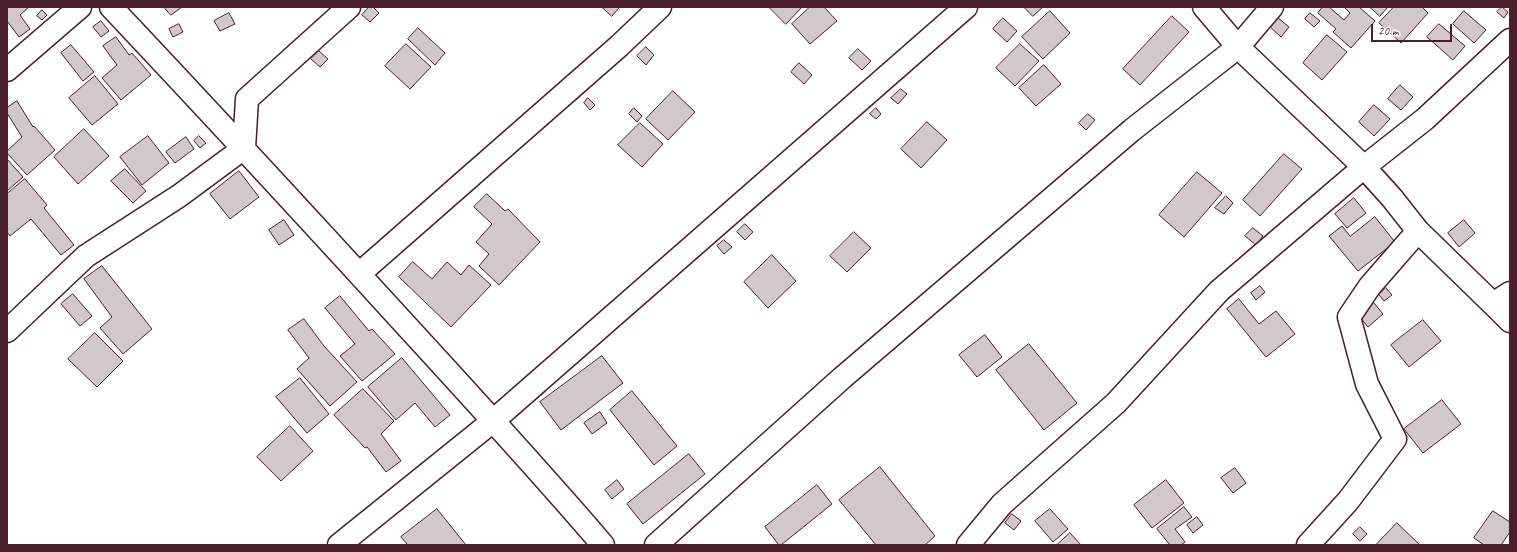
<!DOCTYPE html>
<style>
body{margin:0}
#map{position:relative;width:1517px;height:552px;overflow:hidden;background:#fff;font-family:Caveat,sans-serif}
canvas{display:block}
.frame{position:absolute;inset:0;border:8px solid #4a1f2b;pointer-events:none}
.scale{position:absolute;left:1371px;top:24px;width:81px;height:18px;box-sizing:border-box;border:2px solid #4a1f2b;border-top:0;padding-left:5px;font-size:12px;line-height:14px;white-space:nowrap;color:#4a1f2b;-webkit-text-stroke:3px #fff;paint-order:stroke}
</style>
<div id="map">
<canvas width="1517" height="552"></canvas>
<div class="frame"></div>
<div class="scale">20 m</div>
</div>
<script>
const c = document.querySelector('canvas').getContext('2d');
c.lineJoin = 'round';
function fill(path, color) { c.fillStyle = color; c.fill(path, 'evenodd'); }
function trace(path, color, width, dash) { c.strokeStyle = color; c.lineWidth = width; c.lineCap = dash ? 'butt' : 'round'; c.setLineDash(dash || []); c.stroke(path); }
const building = new Path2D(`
 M 7,7 L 29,7 L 20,15 L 30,29 L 19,37 L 7,21 Z
 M 164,7 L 182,7 L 171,15 Z
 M 369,7 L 373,7 L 379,13 L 370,22 L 362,15 Z
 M 602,7 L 617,7 L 619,8 L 612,16 Z
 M 769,7 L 802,7 L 786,24 Z
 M 810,7 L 824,7 L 837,21 L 810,44 L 792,24 Z
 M 1024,7 L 1043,7 L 1033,16 Z
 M 1323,7 L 1329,7 L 1344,20 L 1350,13 L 1344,7 L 1359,7 L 1375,21 L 1351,48 L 1333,32 L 1336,29 L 1318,13 Z
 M 1370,7 L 1388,7 L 1380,16 Z
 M 1394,7 L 1422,7 L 1428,13 L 1401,43 L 1379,23 Z
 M 1502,7 L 1508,12 L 1504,18 L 1497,12 Z
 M 42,10 L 47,15 L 42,20 L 37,16 Z
 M 1050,11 L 1070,33 L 1043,59 L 1022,37 Z
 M 1464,11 L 1486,30 L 1474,43 L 1453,24 Z
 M 229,13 L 235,24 L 220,31 L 214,21 Z
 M 1310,13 L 1320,21 L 1314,27 L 1305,19 Z
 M 1172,16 L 1189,32 L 1140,85 L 1123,69 Z
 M 1277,17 L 1289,27 L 1281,37 L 1269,26 Z
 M 1003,18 L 1017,31 L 1007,42 L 993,29 Z
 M 101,21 L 109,31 L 101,37 L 93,27 Z
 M 179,24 L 183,32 L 173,37 L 169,29 Z
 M 1439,24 L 1465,46 L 1453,60 L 1427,37 Z
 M 418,28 L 445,53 L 435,65 L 408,39 Z
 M 1327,35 L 1347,52 L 1322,80 L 1303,63 Z
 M 116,37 L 129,55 L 132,53 L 151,75 L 121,100 L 102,78 L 117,65 L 103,46 Z
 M 406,44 L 431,67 L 410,89 L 385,66 Z
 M 1020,44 L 1039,61 L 1015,86 L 996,68 Z
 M 71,45 L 94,72 L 83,81 L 61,53 Z
 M 646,47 L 654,55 L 646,65 L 637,56 Z
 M 858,49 L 871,61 L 862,70 L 849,58 Z
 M 319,51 L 328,59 L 320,67 L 311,59 Z
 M 799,63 L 812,75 L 804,84 L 791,72 Z
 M 1044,65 L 1061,84 L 1036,106 L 1019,88 Z
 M 95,76 L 118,104 L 92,125 L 69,98 Z
 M 1400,85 L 1413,97 L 1401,110 L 1388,99 Z
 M 901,89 L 907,94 L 898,104 L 891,98 Z
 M 673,91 L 695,112 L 668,140 L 646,119 Z
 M 588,98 L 595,105 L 590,110 L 584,103 Z
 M 17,101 L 33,127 L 34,126 L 55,150 L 27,175 L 7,153 L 7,151 L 22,137 L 7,113 L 7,108 Z
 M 1374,105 L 1390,119 L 1374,136 L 1359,122 Z
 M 634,108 L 642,116 L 637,122 L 629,114 Z
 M 876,108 L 881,114 L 876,119 L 870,114 Z
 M 1088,114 L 1095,120 L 1086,130 L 1079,123 Z
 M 927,122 L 947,140 L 921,168 L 901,149 Z
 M 640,123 L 663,144 L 642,167 L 618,145 Z
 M 84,129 L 109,156 L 78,184 L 54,157 Z
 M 148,136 L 169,163 L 142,185 L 120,157 Z
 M 199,136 L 206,143 L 200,148 L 194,141 Z
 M 186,137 L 194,149 L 175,163 L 166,152 Z
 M 1284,154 L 1302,169 L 1260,216 L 1243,200 Z
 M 7,159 L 23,177 L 7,191 Z
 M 125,169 L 146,191 L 133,203 L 111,181 Z
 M 239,171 L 259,197 L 230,219 L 210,194 Z
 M 1197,172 L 1222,193 L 1184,237 L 1159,215 Z
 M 25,179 L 47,205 L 44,208 L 74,245 L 61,255 L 31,219 L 10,236 L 7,232 L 7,194 Z
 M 487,194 L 505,211 L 508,209 L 540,242 L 499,285 L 479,266 L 489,254 L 476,242 L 492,224 L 474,207 Z
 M 1226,196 L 1233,203 L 1224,214 L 1215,208 Z
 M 1354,198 L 1366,213 L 1347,228 L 1335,214 Z
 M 1375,217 L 1395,242 L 1358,271 L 1329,236 L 1342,226 L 1350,236 Z
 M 284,220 L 294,235 L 279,245 L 269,230 Z
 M 1464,220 L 1475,233 L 1459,247 L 1448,233 Z
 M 745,224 L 753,232 L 745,240 L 737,232 Z
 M 1253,228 L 1263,236 L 1256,245 L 1245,236 Z
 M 854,232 L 871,248 L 847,272 L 830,256 Z
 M 724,240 L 732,247 L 724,254 L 717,246 Z
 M 772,255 L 796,281 L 768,308 L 744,282 Z
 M 413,262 L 432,279 L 447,262 L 461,275 L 469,265 L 491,285 L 451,327 L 399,277 Z
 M 102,266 L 152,329 L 123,354 L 100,328 L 112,317 L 84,279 Z
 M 1260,286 L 1265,292 L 1256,300 L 1251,293 Z
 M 1386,288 L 1392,295 L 1384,301 L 1379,295 Z
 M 73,294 L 92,316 L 80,326 L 61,304 Z
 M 340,296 L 369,331 L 372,329 L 395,354 L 362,381 L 340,356 L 355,344 L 325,308 Z
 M 1239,299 L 1259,324 L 1276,311 L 1295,334 L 1266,357 L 1227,309 Z
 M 1374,303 L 1383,314 L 1368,327 L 1359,316 Z
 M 304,319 L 324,346 L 357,382 L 330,406 L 297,369 L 309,358 L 288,330 Z
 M 1423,320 L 1441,341 L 1409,367 L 1391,345 Z
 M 95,333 L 123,361 L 97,387 L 68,359 Z
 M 985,335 L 1002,357 L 977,377 L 959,355 Z
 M 1029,344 L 1077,403 L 1044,430 L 996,370 Z
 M 602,356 L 623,383 L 561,430 L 540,402 Z
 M 402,358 L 450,415 L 435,427 L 415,403 L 396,420 L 368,387 Z
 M 300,378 L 329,414 L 307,433 L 276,397 Z
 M 363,389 L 394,421 L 381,434 L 401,461 L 386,472 L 367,447 L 365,448 L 334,415 Z
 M 632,391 L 677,446 L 654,465 L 610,410 Z
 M 1442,400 L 1461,424 L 1423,453 L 1404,429 Z
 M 600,412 L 607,423 L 592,434 L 584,423 Z
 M 290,426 L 313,451 L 281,481 L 257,457 Z
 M 689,454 L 705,474 L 643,524 L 627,504 Z
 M 880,467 L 935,536 L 925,545 L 876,545 L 839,500 Z
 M 1235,468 L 1246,483 L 1233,493 L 1221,478 Z
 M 617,480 L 624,489 L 612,499 L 605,490 Z
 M 1166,480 L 1184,503 L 1152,528 L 1134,505 Z
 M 817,485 L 832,504 L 781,545 L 779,545 L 765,527 Z
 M 1184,507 L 1192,517 L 1175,529 L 1185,542 L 1181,545 L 1170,545 L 1157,529 Z
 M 437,509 L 466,545 L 408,545 L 401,537 Z
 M 1050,509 L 1068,529 L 1053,542 L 1035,521 Z
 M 1493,511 L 1510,522 L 1510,532 L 1501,545 L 1484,545 L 1474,538 Z
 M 1012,514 L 1021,521 L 1014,530 L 1005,523 Z
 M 1197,517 L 1203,525 L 1193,533 L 1187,525 Z
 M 1397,523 L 1420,545 L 1376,545 Z
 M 1360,527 L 1367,534 L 1360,541 L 1353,534 Z
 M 1070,533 L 1081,545 L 1057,545 Z`);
const minor = new Path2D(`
 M 111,7 C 209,111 306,216 402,321 C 470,395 538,469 603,545
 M 1204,7 L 1238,47 L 1364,167 L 1392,198 L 1418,231 L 1493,304 L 1510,293
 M 7,70 L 80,7
 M 359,274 L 619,46 L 660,7
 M 1493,304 L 1510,321
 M 7,331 L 86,256 L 179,196 L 244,148 L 247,99 L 349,7
 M 339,545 L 493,421 L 966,7
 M 656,545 L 842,378 L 1132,130 L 1238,47 L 1272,7
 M 968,545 L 1002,504 L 1116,403 L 1219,291 L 1364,167 L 1425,119 L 1510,40
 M 1308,545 L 1348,501 L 1395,439 L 1367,384 L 1349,317 L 1370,286 L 1418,231`);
fill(building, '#d2c7cb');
trace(building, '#4a1f2b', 1);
trace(minor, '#4a1f2b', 25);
trace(minor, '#fff', 22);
</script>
